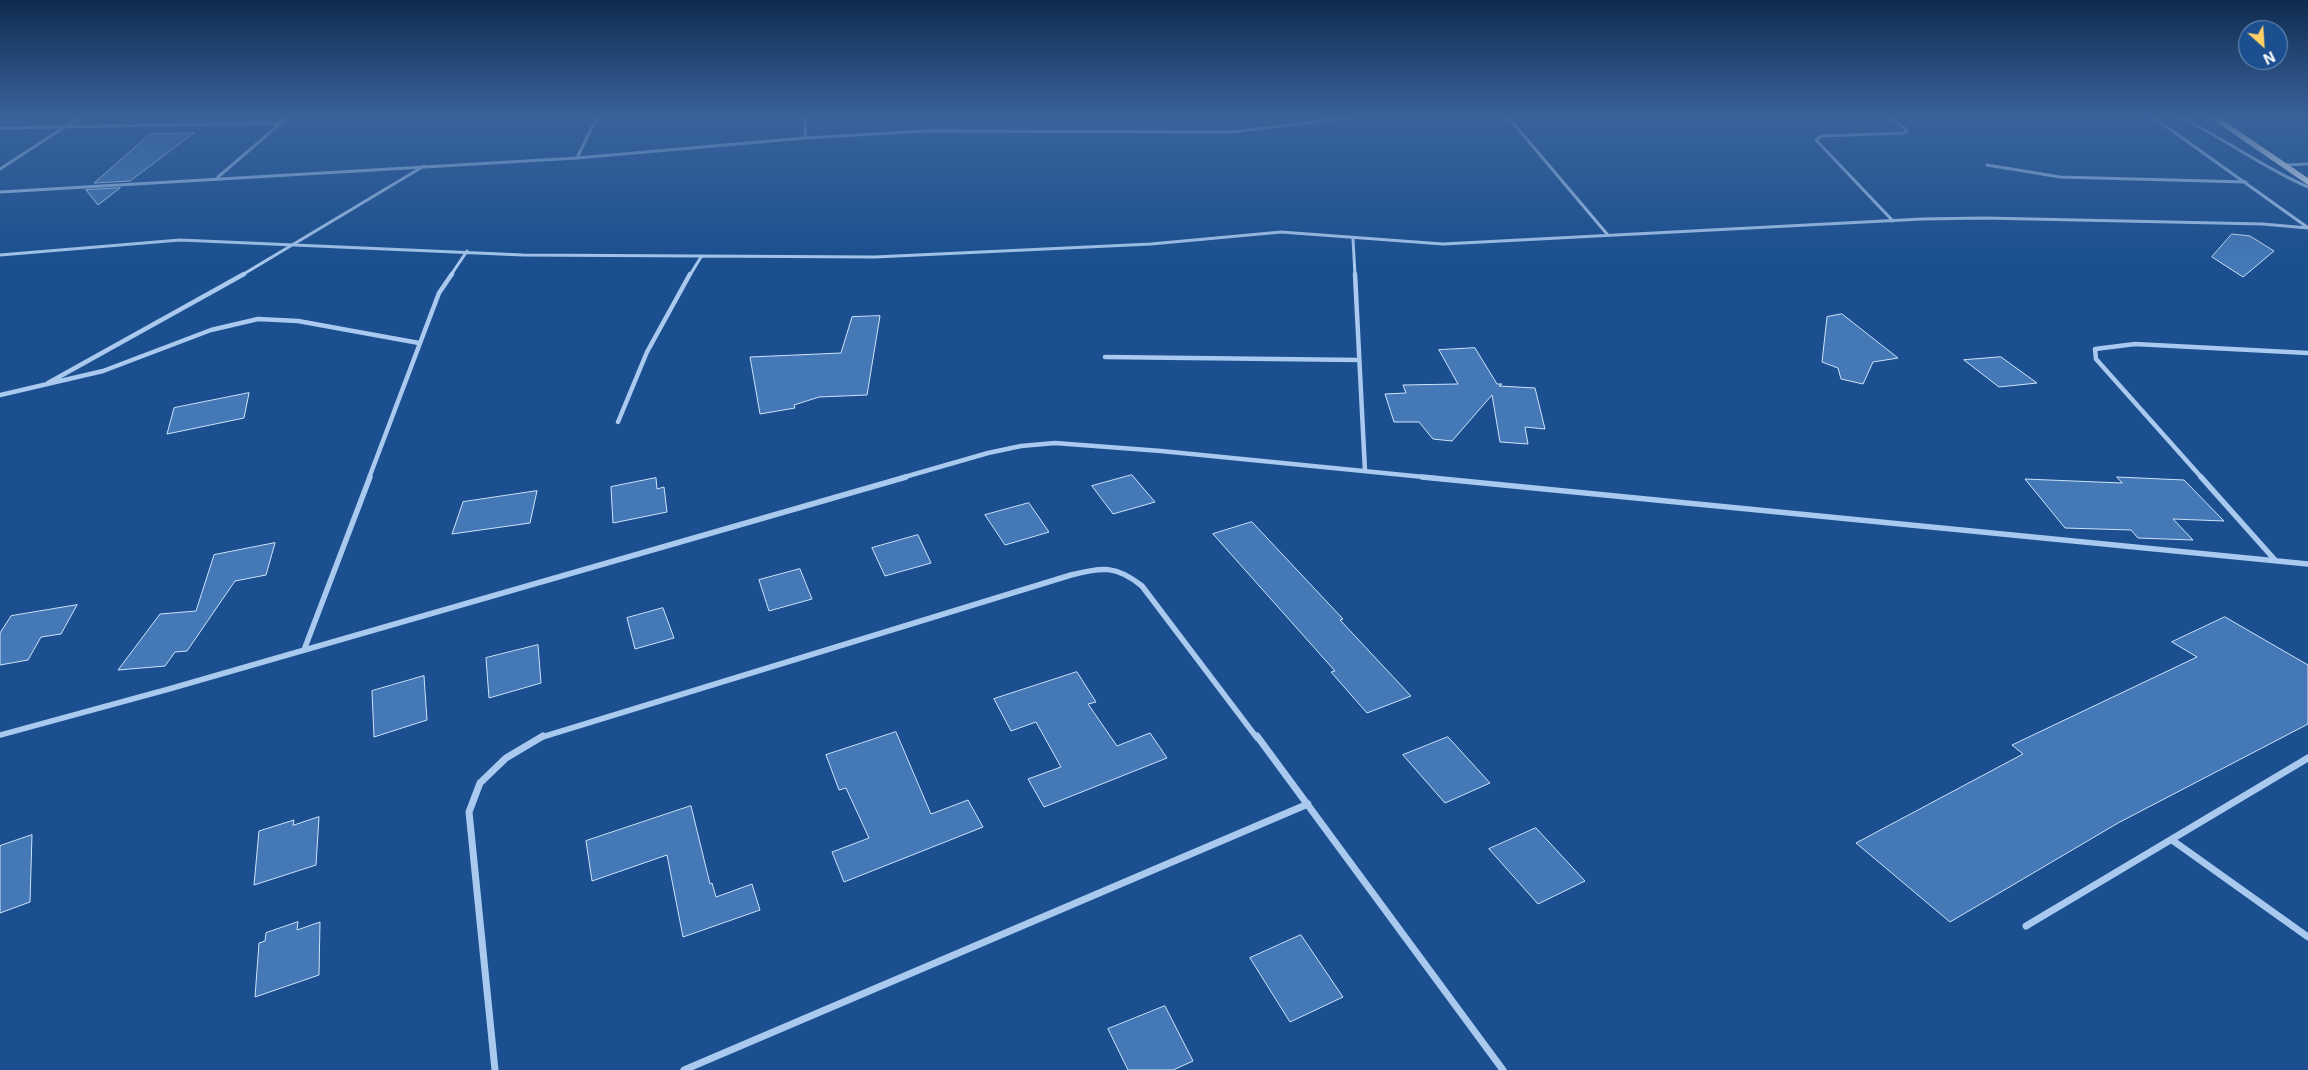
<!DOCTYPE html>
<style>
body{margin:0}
#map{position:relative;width:2308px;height:1070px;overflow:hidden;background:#1b4f8f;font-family:Inter,sans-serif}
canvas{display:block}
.north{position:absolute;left:2238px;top:20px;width:50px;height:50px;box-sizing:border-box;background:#1b4f8f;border:1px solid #7695bc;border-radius:50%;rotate:154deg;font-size:14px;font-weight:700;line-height:20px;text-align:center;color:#fff}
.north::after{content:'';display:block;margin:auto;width:18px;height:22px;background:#ffd166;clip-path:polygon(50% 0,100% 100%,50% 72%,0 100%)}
</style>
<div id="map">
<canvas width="2308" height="1070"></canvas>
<div class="north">N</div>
</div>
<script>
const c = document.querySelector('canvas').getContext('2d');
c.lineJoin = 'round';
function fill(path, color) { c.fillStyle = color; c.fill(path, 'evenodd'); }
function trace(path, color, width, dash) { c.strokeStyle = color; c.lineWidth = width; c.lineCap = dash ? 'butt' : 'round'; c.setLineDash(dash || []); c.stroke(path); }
const building = new Path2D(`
 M 194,133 L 130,181 L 94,183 L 150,134 Z
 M 120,188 L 98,205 L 86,190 Z
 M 2232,234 L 2250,236 L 2274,251 L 2243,277 L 2212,257 Z
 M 1842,314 L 1898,358 L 1873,362 L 1863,384 L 1841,379 L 1838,368 L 1822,362 L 1827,317 Z
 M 880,316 L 867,395 L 819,397 L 794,405 L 795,408 L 760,414 L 750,357 L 841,353 L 852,317 Z
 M 1475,348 L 1497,384 L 1502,384 L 1499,386 L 1535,388 L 1545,429 L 1525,427 L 1528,444 L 1500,442 L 1492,395 L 1452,441 L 1433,439 L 1419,422 L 1394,422 L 1385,394 L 1406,393 L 1403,385 L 1458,384 L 1439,350 Z
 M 2001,357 L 2037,383 L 1999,387 L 1964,360 Z
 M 249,393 L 244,418 L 167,434 L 174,408 Z
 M 1132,475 L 1155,502 L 1113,514 L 1092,486 Z
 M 2117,477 L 2184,480 L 2224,521 L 2173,519 L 2193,540 L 2138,538 L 2131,530 L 2065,528 L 2025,479 L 2122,483 Z
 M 656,478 L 657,489 L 664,487 L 667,512 L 613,523 L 611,487 Z
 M 537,491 L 530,523 L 452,534 L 463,502 Z
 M 1029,503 L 1049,532 L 1005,545 L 985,515 Z
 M 1252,522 L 1343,619 L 1340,620 L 1411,696 L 1367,713 L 1331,672 L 1335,671 L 1213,534 Z
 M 918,535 L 931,563 L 885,576 L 872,548 Z
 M 275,543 L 266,575 L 235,581 L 187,651 L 175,652 L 165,666 L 118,670 L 160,614 L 196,611 L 214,555 Z
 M 800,569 L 812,599 L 769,611 L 759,580 Z
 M 77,605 L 61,634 L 41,637 L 28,660 L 0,665 L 0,633 L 11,616 Z
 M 663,608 L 674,638 L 635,649 L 627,618 Z
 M 2225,617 L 2308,665 L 2308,724 L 2118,823 L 1950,922 L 1856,843 L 2023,754 L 2012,745 L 2197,657 L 2172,642 Z
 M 538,645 L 541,683 L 489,698 L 486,658 Z
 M 1077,672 L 1096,702 L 1088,704 L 1117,746 L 1150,733 L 1167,758 L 1044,807 L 1028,779 L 1061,767 L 1036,722 L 1011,731 L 994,699 Z
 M 424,676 L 427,720 L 374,737 L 372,691 Z
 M 896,732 L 931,814 L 968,800 L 983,827 L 844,882 L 832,852 L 869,838 L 846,788 L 839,790 L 826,755 Z
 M 1448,737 L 1490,783 L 1445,803 L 1403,755 Z
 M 691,806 L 710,884 L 712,883 L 716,897 L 752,884 L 760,910 L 683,937 L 667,855 L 592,881 L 586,841 Z
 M 319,817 L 316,865 L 254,885 L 259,831 L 294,820 L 293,825 Z
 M 1536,828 L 1585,881 L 1538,904 L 1489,849 Z
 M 32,835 L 30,902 L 0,913 L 0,846 Z
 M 298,922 L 297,930 L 320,922 L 319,975 L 255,997 L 259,943 L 265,941 L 266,933 Z
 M 1301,935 L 1343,997 L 1290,1022 L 1250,958 Z
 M 1165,1006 L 1193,1061 L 1173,1070 L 1128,1070 L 1108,1029 Z`);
const minorFar3 = new Path2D(`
 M 1508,117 L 1607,234
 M 1890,117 L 1907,130 L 1905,133 L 1821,136 L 1816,140 L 1893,221
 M 2153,117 L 2307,227
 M 2180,117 C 2224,138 2263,168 2308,187
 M 0,128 L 279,123
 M 805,138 L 806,117
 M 577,158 L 597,117
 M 1987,165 L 2060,177 L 2246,182
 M 2284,165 L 2308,164
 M 0,169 L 80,117
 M 218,177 L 288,117
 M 0,192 L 577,158 L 805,138 L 927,131 L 1232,132 L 1355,117
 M 1353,239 L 1355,275
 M 0,255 L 180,240 L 523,255 L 875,257 L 1151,244 L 1281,232 L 1443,244 L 1922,219 L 1984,218 L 2263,224 L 2308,228
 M 242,275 L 424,166
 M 451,275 L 467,251
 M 690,275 L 701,257`);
const minorFar2 = new Path2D(`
 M 1355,274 L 1365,471
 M 1105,357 L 1359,360
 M 48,383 L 244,274
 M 0,395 L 103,371 L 211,330 L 258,319 L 298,321 L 419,343
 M 618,422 L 647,352 L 690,274
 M 369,478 L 439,293 L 452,274
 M 901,478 L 988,453 L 1021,446 L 1055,443 L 1161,451 L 1434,478
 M 2202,478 L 2096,359 L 2095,349 L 2135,344 L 2308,353`);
const minorFar1 = new Path2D(`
 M 1422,477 L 2308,564
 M 2201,477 L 2275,560
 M 304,650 L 370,477
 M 0,735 L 169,689 L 906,477
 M 539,738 L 1071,575 C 1102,567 1116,565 1142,586 L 1257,738`);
const minor = new Path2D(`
 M 1257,736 L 1503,1070
 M 2172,840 L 2308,937
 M 2026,926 L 2308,758
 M 495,1070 L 469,812 L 480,783 L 506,758 L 543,736
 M 684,1070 L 1308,804`);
const trunk = new Path2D(`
 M 2209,117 L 2218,117 L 2308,178 L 2308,185 Z`);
fill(building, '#4478b7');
trace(building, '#cfe3fa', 1);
trace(minorFar3, '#a9c9ee', 3);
trace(minorFar2, '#a9c9ee', 4.5);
trace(minorFar1, '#a9c9ee', 5.5);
trace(minor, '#a9c9ee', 7);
fill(trunk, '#f8faff');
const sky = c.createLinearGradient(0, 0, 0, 266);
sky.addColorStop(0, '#0f2b4f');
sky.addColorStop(0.44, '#39639b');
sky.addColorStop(1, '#39639b00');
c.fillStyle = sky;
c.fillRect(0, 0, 2308, 266);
</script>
